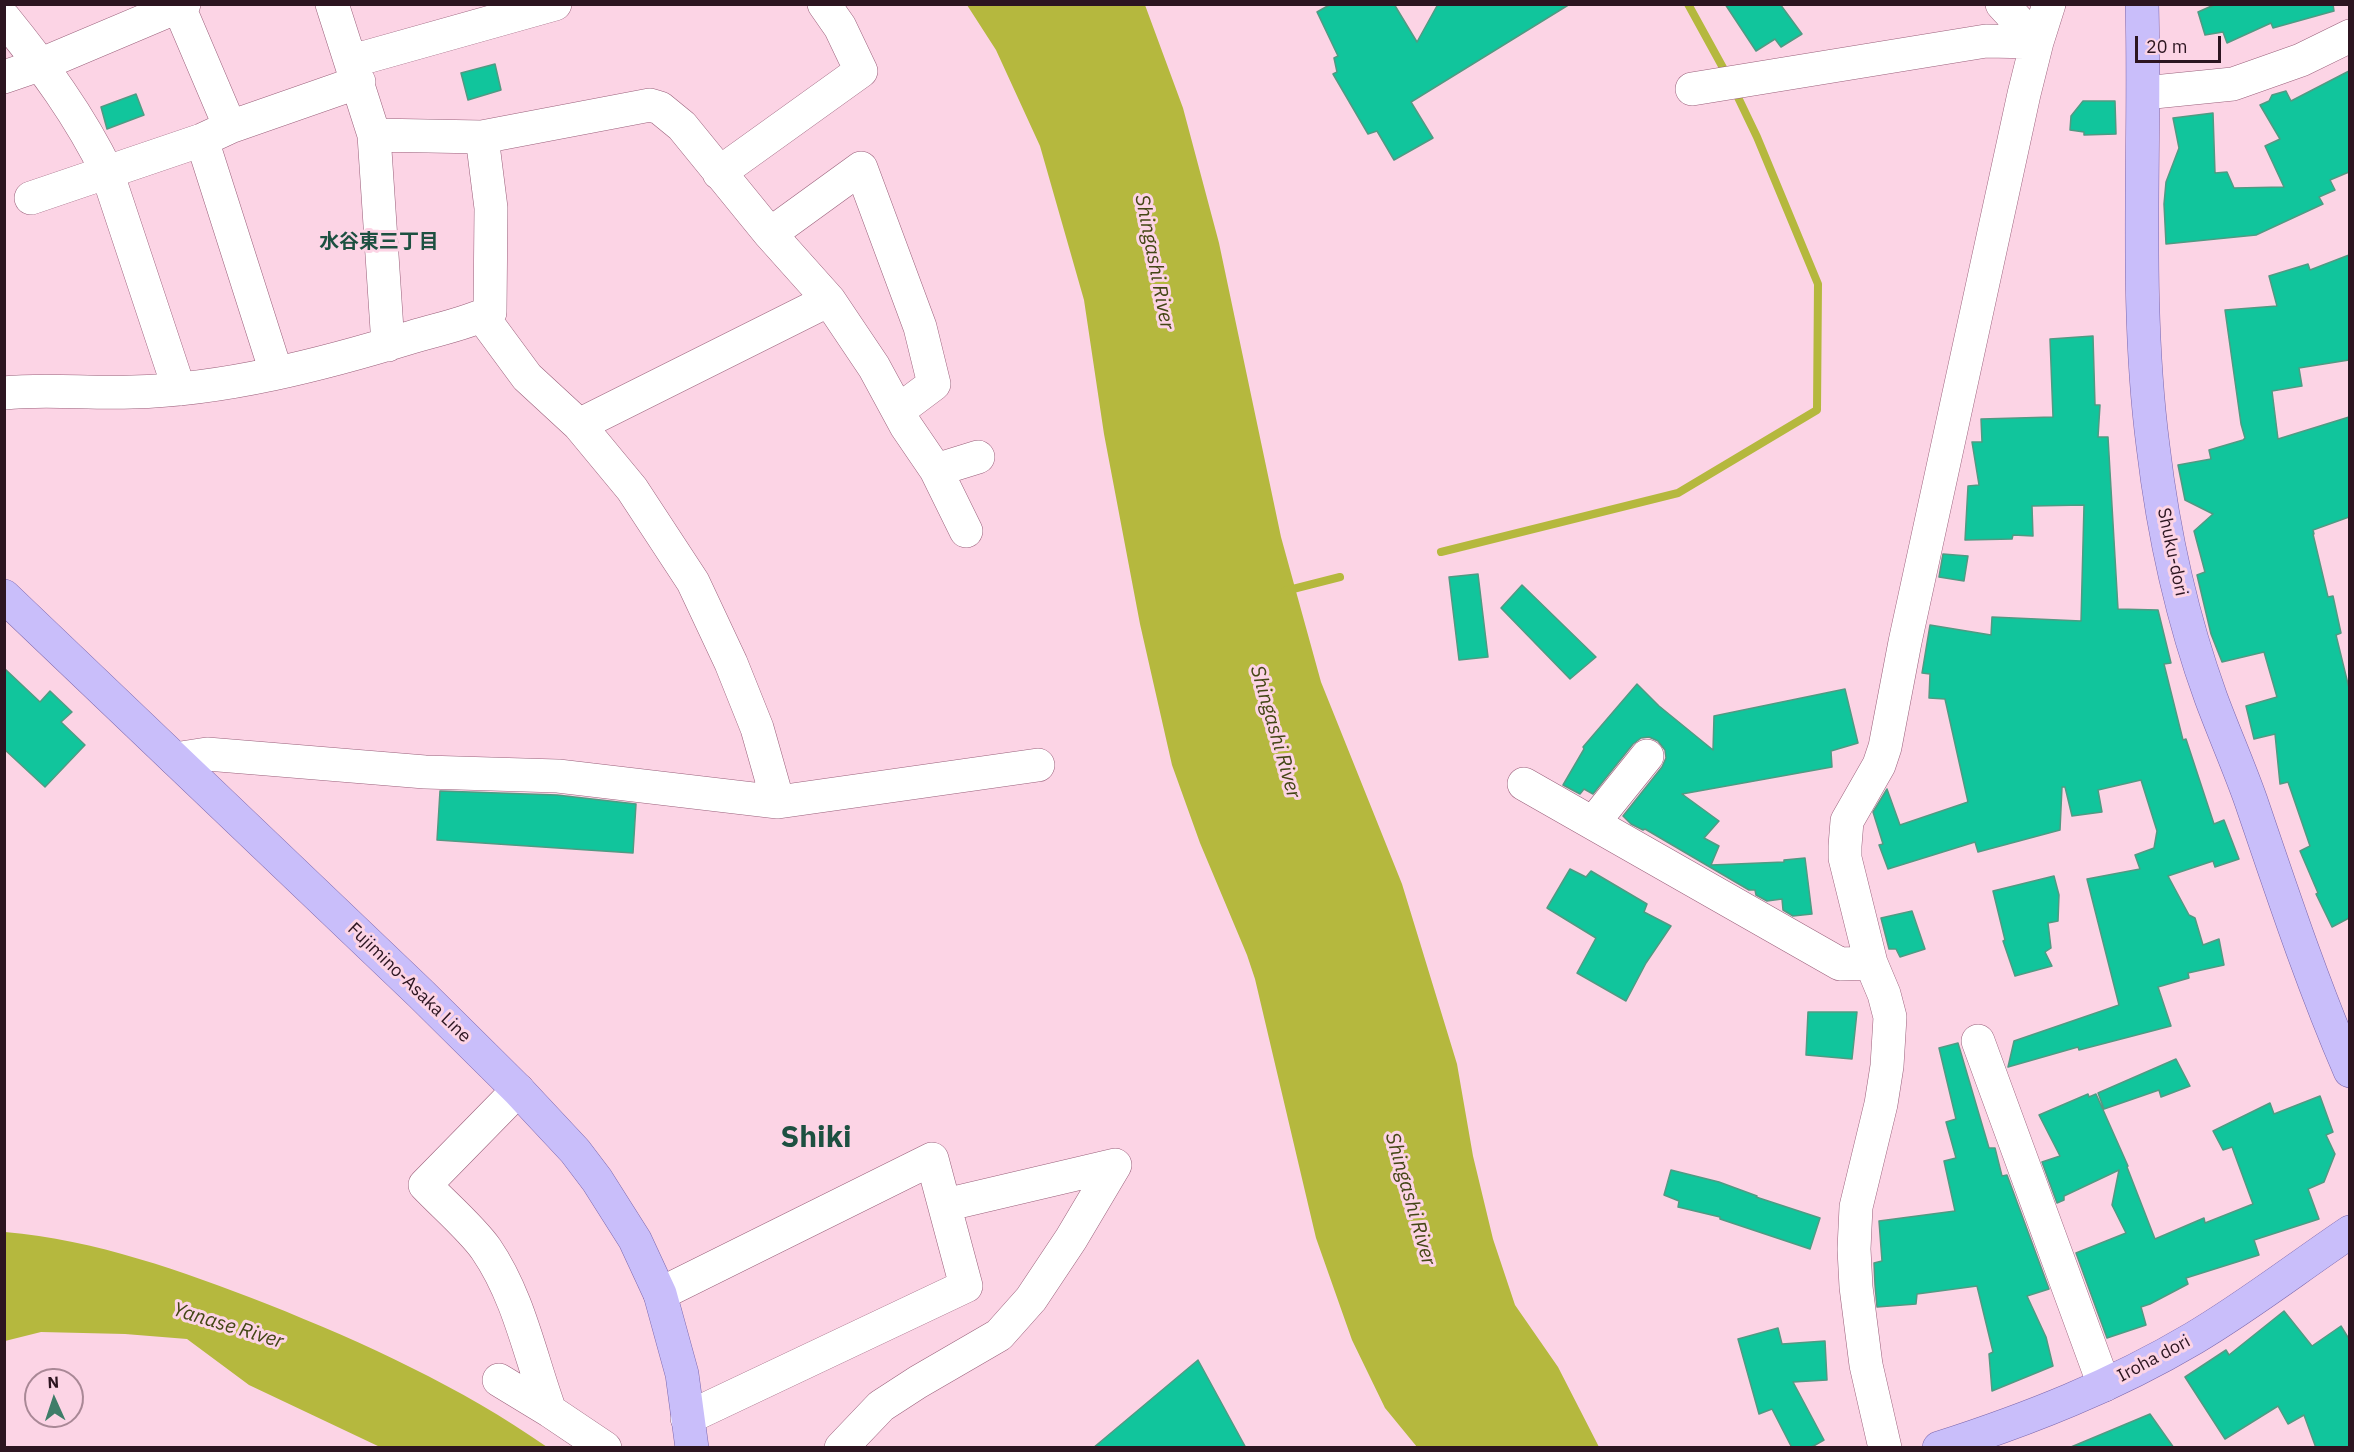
<!DOCTYPE html>
<meta charset="utf-8">
<style>
body{margin:0}
#map{position:relative;width:2354px;height:1452px;overflow:hidden;background:#fcd4e5;font-family:"IBM Plex Sans",sans-serif}
canvas{display:block}
.frame{position:absolute;inset:0;border:6px solid #2c1520;pointer-events:none}
.north{position:absolute;left:24px;top:1368px;width:60px;height:60px;box-sizing:border-box;background:#fcd4e5;border:2px solid #a98896;border-radius:50%;rotate:357deg;font-size:16px;font-weight:700;line-height:24px;text-align:center;color:#2c1520}
.north::after{content:'';display:block;margin:auto;width:21px;height:27px;background:#3f7d69;clip-path:polygon(50% 0,100% 100%,50% 72%,0 100%)}
.scale{position:absolute;left:2135px;top:36px;width:86px;height:27px;box-sizing:border-box;border:3px solid #2c1520;border-top:0;padding-left:8px;font-size:18px;line-height:21px;white-space:nowrap;color:#2c1520;-webkit-text-stroke:4px #fcd4e5;paint-order:stroke}
</style>
<div id="map">
<canvas width="2354" height="1452"></canvas>
<div class="frame"></div>
<div class="north">N</div>
<div class="scale">20 m</div>
</div>
<script>
const c = document.querySelector('canvas').getContext('2d');
c.lineJoin = 'round';
function fill(path, color) { c.fillStyle = color; c.fill(path, 'evenodd'); }
function trace(path, color, width, dash) { c.strokeStyle = color; c.lineWidth = width; c.lineCap = dash ? 'butt' : 'round'; c.setLineDash(dash || []); c.stroke(path); }
function label(font, color, halo, rows, align = 'center') {
  c.font = font + ' "IBM Plex Sans","Noto Sans JP",sans-serif'; c.lineWidth = 6; c.setLineDash([]); c.textBaseline = 'middle'; c.strokeStyle = halo; c.fillStyle = color; for (const [text, x, y, turn = 0] of rows) {
    c.save(); c.translate(x, y); c.rotate((+turn || 0) * Math.PI / 180); c.textAlign = isNaN(turn) ? turn : align; if (halo) c.strokeText(text, 0, 0); c.fillText(text, 0, 0); c.restore();
  }
}
const water = new Path2D(`
 M 967,5 L 1145,5 L 1183,108 L 1219,243 L 1281,537 L 1321,682 L 1402,884 L 1457,1064 L 1473,1156 L 1493,1239 L 1515,1305 L 1558,1367 L 1599,1447 L 1417,1447 L 1385,1408 L 1352,1340 L 1316,1238 L 1255,979 L 1247,955 L 1200,843 L 1172,765 L 1140,624 L 1104,434 L 1084,300 L 1040,146 L 996,50 Z
 M 5,1232 C 96,1240 182,1271 267,1304 C 365,1343 461,1387 547,1447 L 380,1447 L 249,1385 L 187,1339 L 125,1334 L 41,1332 L 5,1341 Z`);
const stream = new Path2D(`
 M 1688,4 L 1727,75
 M 1441,552 L 1678,493 L 1817,410 L 1818,284 L 1757,137 L 1734,89
 M 1285,591 L 1340,577`);
const building = new Path2D(`
 M 1331,4 L 1394,4 L 1417,42 L 1438,4 L 1570,4 L 1411,102 L 1433,138 L 1394,160 L 1377,131 L 1368,134 L 1333,74 L 1337,72 L 1334,58 L 1338,56 L 1317,12 Z
 M 1725,4 L 1780,4 L 1802,34 L 1781,47 L 1775,39 L 1756,51 Z
 M 2216,4 L 2333,4 L 2334,11 L 2273,28 L 2271,23 L 2227,43 L 2223,32 L 2205,35 L 2198,12 Z
 M 495,64 L 501,90 L 468,100 L 461,73 Z
 M 2349,71 L 2349,172 L 2330,180 L 2335,190 L 2319,197 L 2323,204 L 2256,235 L 2166,244 L 2164,204 L 2166,182 L 2179,148 L 2173,118 L 2213,113 L 2215,173 L 2227,172 L 2234,188 L 2284,187 L 2265,146 L 2280,139 L 2260,105 L 2269,101 L 2272,95 L 2286,91 L 2291,101 Z
 M 136,94 L 144,115 L 107,129 L 101,107 Z
 M 2083,101 L 2115,101 L 2116,134 L 2084,135 L 2084,132 L 2070,130 L 2071,116 Z
 M 2349,255 L 2349,360 L 2299,368 L 2302,386 L 2272,391 L 2278,439 L 2349,417 L 2349,517 L 2313,530 L 2314,534 L 2313,534 L 2328,597 L 2333,596 L 2341,633 L 2336,635 L 2349,688 L 2349,918 L 2332,927 L 2316,894 L 2318,893 L 2300,851 L 2310,846 L 2288,782 L 2280,784 L 2275,734 L 2254,739 L 2246,706 L 2277,697 L 2264,652 L 2222,662 L 2211,634 L 2197,575 L 2205,572 L 2194,531 L 2213,514 L 2185,500 L 2178,465 L 2211,459 L 2209,450 L 2243,440 L 2245,438 L 2241,424 L 2225,310 L 2277,306 L 2269,276 L 2308,264 L 2310,270 Z
 M 2093,336 L 2095,405 L 2100,405 L 2098,437 L 2108,437 L 2118,609 L 2158,610 L 2171,663 L 2164,664 L 2183,740 L 2186,739 L 2214,824 L 2224,820 L 2239,859 L 2215,867 L 2213,861 L 2168,876 L 2189,915 L 2195,918 L 2203,945 L 2219,939 L 2224,965 L 2188,973 L 2189,978 L 2158,987 L 2171,1026 L 2079,1050 L 2078,1047 L 2008,1067 L 2014,1041 L 2119,1005 L 2087,879 L 2140,869 L 2135,855 L 2154,848 L 2157,831 L 2141,780 L 2098,790 L 2102,812 L 2072,816 L 2065,787 L 2062,787 L 2060,830 L 1978,852 L 1975,842 L 1888,869 L 1879,845 L 1883,844 L 1873,812 L 1887,789 L 1900,825 L 1968,802 L 1945,699 L 1929,698 L 1930,674 L 1922,673 L 1930,625 L 1991,635 L 1992,617 L 2081,621 L 2084,505 L 2032,506 L 2033,536 L 2013,535 L 2012,539 L 1965,540 L 1968,486 L 1979,485 L 1972,442 L 1982,442 L 1981,419 L 2053,417 L 2050,339 Z
 M 1943,554 L 1968,556 L 1964,581 L 1939,577 Z
 M 1478,574 L 1488,657 L 1459,660 L 1449,577 Z
 M 1522,585 L 1596,657 L 1570,679 L 1501,608 Z
 M 4,668 L 40,702 L 50,691 L 72,712 L 61,722 L 85,745 L 45,787 L 4,749 Z
 M 1637,684 L 1659,706 L 1713,750 L 1714,716 L 1845,689 L 1858,743 L 1831,751 L 1832,767 L 1682,794 L 1719,821 L 1704,838 L 1719,846 L 1711,865 L 1784,862 L 1784,860 L 1805,858 L 1812,914 L 1793,916 L 1783,910 L 1782,899 L 1767,901 L 1756,895 L 1755,890 L 1749,890 L 1645,829 L 1643,830 L 1631,824 L 1623,816 L 1662,767 L 1666,758 L 1665,750 L 1658,741 L 1649,737 L 1641,738 L 1633,744 L 1593,794 L 1584,789 L 1580,794 L 1563,785 L 1584,749 L 1583,747 Z
 M 440,791 L 557,795 L 636,804 L 633,853 L 437,840 Z
 M 1570,869 L 1586,877 L 1591,871 L 1647,904 L 1644,912 L 1671,926 L 1646,963 L 1626,1001 L 1577,973 L 1596,938 L 1547,908 Z
 M 2054,876 L 2059,895 L 2058,921 L 2048,923 L 2051,948 L 2045,952 L 2052,966 L 2015,976 L 2003,941 L 2005,940 L 1993,891 Z
 M 1912,911 L 1925,949 L 1900,957 L 1896,949 L 1889,949 L 1881,918 Z
 M 1808,1012 L 1857,1012 L 1852,1059 L 1806,1055 Z
 M 1958,1043 L 1989,1148 L 1995,1148 L 2002,1176 L 2007,1175 L 2049,1289 L 2027,1296 L 2046,1337 L 2053,1366 L 1992,1391 L 1989,1354 L 1993,1352 L 1977,1286 L 1917,1294 L 1916,1304 L 1877,1307 L 1875,1285 L 1874,1263 L 1882,1261 L 1879,1221 L 1955,1211 L 1944,1161 L 1956,1158 L 1946,1122 L 1956,1119 L 1939,1048 Z
 M 2176,1059 L 2190,1086 L 2161,1097 L 2159,1090 L 2104,1109 L 2098,1093 Z
 M 2088,1094 L 2089,1097 L 2096,1094 L 2128,1166 L 2127,1167 L 2155,1239 L 2204,1218 L 2205,1223 L 2253,1204 L 2232,1147 L 2223,1150 L 2213,1131 L 2270,1103 L 2274,1114 L 2320,1096 L 2333,1132 L 2326,1135 L 2335,1154 L 2324,1182 L 2308,1189 L 2319,1219 L 2254,1240 L 2259,1255 L 2186,1278 L 2188,1284 L 2150,1304 L 2141,1307 L 2146,1325 L 2107,1338 L 2076,1253 L 2126,1233 L 2112,1205 L 2119,1170 L 2064,1196 L 2064,1200 L 2057,1203 L 2042,1162 L 2060,1156 L 2039,1115 Z
 M 1671,1170 L 1719,1182 L 1757,1196 L 1756,1197 L 1820,1218 L 1810,1249 L 1720,1219 L 1720,1217 L 1678,1207 L 1679,1201 L 1664,1195 Z
 M 2284,1311 L 2312,1346 L 2341,1326 L 2349,1339 L 2349,1448 L 2316,1448 L 2304,1415 L 2288,1424 L 2278,1406 L 2225,1439 L 2185,1377 L 2226,1350 L 2229,1355 Z
 M 1778,1328 L 1782,1344 L 1825,1341 L 1827,1380 L 1793,1382 L 1824,1440 L 1810,1448 L 1792,1448 L 1772,1409 L 1759,1414 L 1738,1339 Z
 M 1198,1360 L 1246,1448 L 1093,1448 Z
 M 2150,1414 L 2174,1448 L 2071,1448 L 2071,1447 Z`);
const minor = new Path2D(`
 M 332,4 L 374,135 L 388,345
 M 2002,4 L 2037,42
 M 179,7 L 230,127
 M 4,18 C 43,66 80,116 107,172 L 179,389
 M 352,61 L 555,4
 M 4,77 L 42,64 L 184,4
 M 1692,89 L 1986,41 L 2037,42
 M 2144,93 L 2233,84 L 2301,60 L 2350,36
 M 374,135 L 482,137 L 650,105 L 660,108 L 682,126 L 770,234 L 829,300 L 874,367 L 906,426 L 936,470 L 966,531
 M 202,140 L 276,372
 M 719,173 L 861,71 L 840,27 L 824,4
 M 31,198 L 202,140 L 230,127 L 359,82
 M 770,234 L 861,168 L 920,327 L 934,384 L 898,411
 M 482,316 L 527,377 L 579,425 L 632,489 L 693,582 L 731,663 L 757,728 L 778,802
 M 4,393 C 47,388 89,394 132,392 C 224,390 324,364 412,337 C 438,329 466,324 490,312 L 491,208 L 482,137
 M 579,425 L 829,300
 M 936,470 L 978,457
 M 175,759 L 207,754 L 425,772 L 558,776 L 778,802 L 1038,765
 M 1524,784 L 1840,964 L 1871,963
 M 1593,823 L 1647,756
 M 1978,1041 L 2104,1385
 M 518,1090 L 425,1185 C 443,1204 472,1229 486,1249 C 519,1297 530,1356 550,1411
 M 660,1294 L 932,1159 L 966,1286 L 687,1418
 M 499,1380 L 550,1411 L 605,1448
 M 841,1448 L 881,1406 L 918,1382 L 999,1335 L 1031,1299 L 1071,1239 L 1115,1165 L 945,1205
 M 1885,1448 L 1866,1365 L 1856,1287 L 1854,1249 L 1856,1207 L 1881,1104 L 1887,1066 L 1890,1017 L 1884,994 L 1871,963 L 1845,858 L 1845,846 L 1847,821 L 1879,765 L 1885,747 L 1905,642 L 2024,94 L 2037,42 L 2049,4`);
const major = new Path2D(`
 M 2142,4 C 2146,151 2134,300 2153,446 C 2163,531 2182,618 2211,698 C 2224,733 2239,767 2251,801 C 2282,892 2312,983 2350,1071
 M 4,596 L 420,993 L 518,1090 L 575,1151 L 597,1180 L 635,1240 L 660,1294 L 682,1374 L 692,1448
 M 1939,1448 C 2029,1419 2113,1386 2194,1338 C 2248,1306 2298,1267 2350,1232`);
const streetNames = [
 ["Shuku-dori",2172,552,78],
 ["Fujimino-Asaka Line",409,983,44],
 ["Iroha dori",2154,1359,-28]
];
const neighbourhoodNames = [
 ["水谷東三丁目",379,242]
];
const waterNames = [
 ["Shingashi River",1154,262,79],
 ["Shingashi River",1275,732,74],
 ["Shingashi River",1410,1199,74],
 ["Yanase River",228,1326,17]
];
const townNames = [
 ["Shiki",816,1138]
];
fill(water, '#b5b83e');
trace(stream, '#b5b83e', 8);
fill(building, '#11c59c');
trace(building, '#509a83', 1.5);
trace(minor, '#9a607b', 34);
trace(major, '#7b66ac', 34);
trace(minor, '#fff', 33);
trace(major, '#c9befa', 33);
label('18px', '#2c1520', '#fcd4e5', streetNames);
label('bold 20px', '#1d5041', '#fcd4e5', neighbourhoodNames);
label('italic 20px', '#444615', '#fcd4e5', waterNames);
label('bold 30px', '#1d5041', '#fcd4e5', townNames);
</script>
